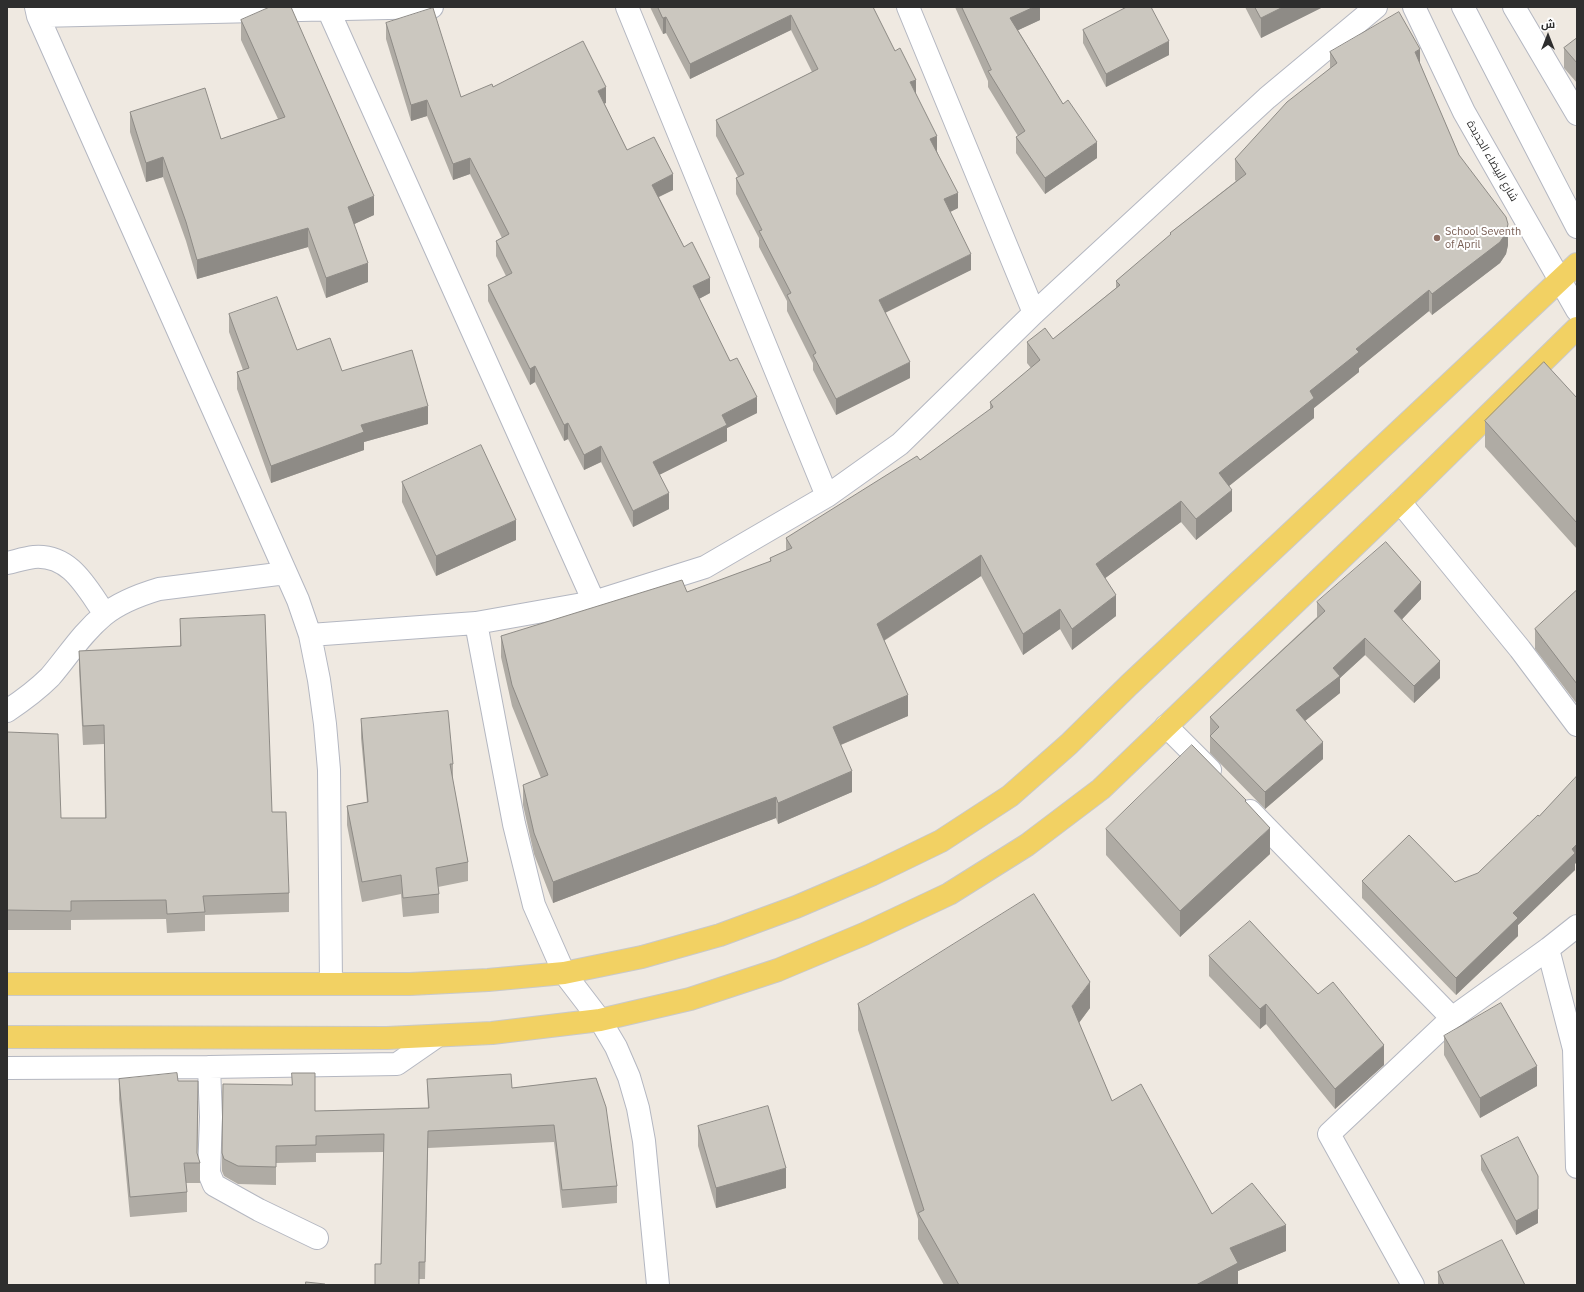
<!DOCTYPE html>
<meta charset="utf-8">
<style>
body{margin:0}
#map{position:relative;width:1584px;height:1292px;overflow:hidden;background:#efe9e1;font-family:"IBM Plex Sans",Cairo,sans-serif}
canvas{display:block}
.frame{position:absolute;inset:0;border:8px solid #2e2e2e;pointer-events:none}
.north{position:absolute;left:1528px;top:16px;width:40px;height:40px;-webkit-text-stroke:3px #fff;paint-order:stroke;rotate:0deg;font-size:11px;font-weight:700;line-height:16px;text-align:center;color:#2e2e2e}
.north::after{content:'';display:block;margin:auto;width:14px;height:18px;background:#2e2e2e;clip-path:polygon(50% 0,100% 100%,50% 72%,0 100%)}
</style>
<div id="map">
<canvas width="1584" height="1292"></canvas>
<div class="frame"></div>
<div class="north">ش</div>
</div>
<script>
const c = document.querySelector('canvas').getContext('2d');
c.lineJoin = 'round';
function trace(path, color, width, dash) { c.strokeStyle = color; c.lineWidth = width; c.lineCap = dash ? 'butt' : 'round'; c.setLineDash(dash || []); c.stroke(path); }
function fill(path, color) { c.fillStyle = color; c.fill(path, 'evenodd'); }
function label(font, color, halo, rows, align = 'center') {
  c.font = font + ' "IBM Plex Sans",Cairo,sans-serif'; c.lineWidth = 4; c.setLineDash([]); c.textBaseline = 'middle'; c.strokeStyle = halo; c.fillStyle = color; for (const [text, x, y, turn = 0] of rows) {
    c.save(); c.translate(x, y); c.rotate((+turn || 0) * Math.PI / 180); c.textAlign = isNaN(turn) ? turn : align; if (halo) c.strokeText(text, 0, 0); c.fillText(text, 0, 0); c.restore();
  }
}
const minor = new Path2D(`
 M 36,7 L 38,16 L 298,600 L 310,635 L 319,680 L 325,724 L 329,770 L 331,984
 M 327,7 L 594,602
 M 627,7 L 827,496
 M 908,7 L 1034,313
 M 1414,7 L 1464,112 L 1577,310
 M 1463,7 L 1577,227
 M 1514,7 L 1577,114
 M 38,16 L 432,7
 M 1400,502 L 1520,649 L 1577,725
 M 7,563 C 16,561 25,558 34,557 C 71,554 87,589 105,614
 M 476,623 L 514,824 L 534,905 L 564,973 L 600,1020 L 616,1047 L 629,1077 L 638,1108 L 644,1141 L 658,1285
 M 310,635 L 476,623 L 594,602 L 705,567 L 827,496 L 900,444 L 1034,313 L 1267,98 L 1376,7
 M 7,711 C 22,701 37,690 50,677 C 68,656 82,633 104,615 C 120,602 139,595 159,589 L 286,573
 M 1166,726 L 1210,770
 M 1250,811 L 1452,1018 L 1548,949 L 1577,926
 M 1548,949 L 1574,1049 L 1577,1167
 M 209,1067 L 211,1117 L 209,1173 L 214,1185 L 259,1210 L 317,1238
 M 7,1068 L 209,1067 L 397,1064 L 436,1037
 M 1413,1285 L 1329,1134 L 1452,1018`);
const major = new Path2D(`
 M 7,984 L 410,984 L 488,980 L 564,973 L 642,957 L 720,935 L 796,907 L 871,875 L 941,841 L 1010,796 L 1069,744 L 1129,685 L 1577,264
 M 7,1037 L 387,1038 L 492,1033 L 600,1020 L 690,999 L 778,970 L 864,934 L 949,894 L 1027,845 L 1101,789 L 1400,502 L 1577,328`);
const wall = new Path2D(`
 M 650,7 L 873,7 L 916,94 L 958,208 L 950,212 L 971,270 L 885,312 L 910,378 L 836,415 L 813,370 L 813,363 L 787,311 L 787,301 L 759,247 L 759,238 L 736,194 L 736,178 L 738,177 L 716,136 L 716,120 L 812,72 L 791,30 L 690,79 L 666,33 L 663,34 Z
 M 955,7 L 1040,7 L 1040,20 L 1018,30 L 1063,104 L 1097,158 L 1045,194 L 1016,153 L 1016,137 L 1018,136 L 988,87 L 988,81 Z
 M 1245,7 L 1323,7 L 1261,38 Z
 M 241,20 L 374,215 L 354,224 L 368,282 L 326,298 L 308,247 L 197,279 L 186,241 L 163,177 L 146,182 L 130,132 L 130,112 L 221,139 L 278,119 L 241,40 Z
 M 386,23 L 461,97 L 493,87 L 606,103 L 604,103 L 627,150 L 673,190 L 659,197 L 684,247 L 710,293 L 699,299 L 730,361 L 757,413 L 727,428 L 727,441 L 659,475 L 669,509 L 633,527 L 601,462 L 584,470 L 568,439 L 564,441 L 535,382 L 530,385 L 488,301 L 488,285 L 506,276 L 496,256 L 496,241 L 502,238 L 470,174 L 453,180 L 427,116 L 411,121 L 386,39 Z
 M 1083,30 L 1169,55 L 1106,87 L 1083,43 Z
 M 1577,38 L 1577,83 L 1564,68 L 1564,48 Z
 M 1330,52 L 1420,64 L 1459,155 L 1508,245 L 1506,254 L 1500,263 L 1432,315 L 1429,311 L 1359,368 L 1359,372 L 1314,408 L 1314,418 L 1229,486 L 1232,511 L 1196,540 L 1181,522 L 1105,578 L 1116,616 L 1072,650 L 1060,629 L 1023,655 L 981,576 L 884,641 L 908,716 L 841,745 L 852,792 L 778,824 L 776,818 L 553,903 L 534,854 L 523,805 L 523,785 L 541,778 L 512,706 L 501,657 L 501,636 L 687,592 L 770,562 L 770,558 L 786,551 L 786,538 L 920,460 L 990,410 L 990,402 L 1031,368 L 1027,363 L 1027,342 L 1053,339 L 1116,288 L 1116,281 L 1170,236 L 1170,233 L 1236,181 L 1235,180 L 1235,159 L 1330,68 Z
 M 229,314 L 297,350 L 342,371 L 428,424 L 364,442 L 364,450 L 271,483 L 237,389 L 237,372 L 243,370 L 229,332 Z
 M 1577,398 L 1577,549 L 1485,447 L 1485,421 Z
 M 402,482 L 516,540 L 436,576 L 402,502 Z
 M 1577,590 L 1577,704 L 1535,649 L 1535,629 Z
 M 1421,599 L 1402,619 L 1440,678 L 1414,703 L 1365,655 L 1340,678 L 1340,693 L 1305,721 L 1323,759 L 1265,809 L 1210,753 L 1210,736 L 1211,736 L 1210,735 L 1210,717 L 1317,617 L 1317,602 Z
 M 180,619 L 272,812 L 289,893 L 289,912 L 205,915 L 205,931 L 167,933 L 166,919 L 71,920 L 71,930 L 7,930 L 7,732 L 61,818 L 105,818 L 104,744 L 83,745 L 79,670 L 79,651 L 180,646 Z
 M 361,719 L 453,764 L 453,783 L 468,862 L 468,881 L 438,887 L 439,894 L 439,913 L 403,917 L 401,894 L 362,902 L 347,825 L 347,806 L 367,802 L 361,738 Z
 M 1246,802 L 1270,854 L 1180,937 L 1106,855 L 1106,829 Z
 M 1575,864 L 1575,870 L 1518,925 L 1518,936 L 1456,995 L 1362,898 L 1362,881 L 1455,882 Z
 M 1209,956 L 1384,1065 L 1335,1109 L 1266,1024 L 1260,1029 L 1209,976 Z
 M 858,1004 L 1090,1008 L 1079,1023 L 1112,1101 L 1212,1214 L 1286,1251 L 1238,1271 L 1238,1285 L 944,1285 L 918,1239 L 918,1219 L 858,1030 Z
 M 1444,1036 L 1537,1086 L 1480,1118 L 1444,1055 Z
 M 596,1078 L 617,1186 L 617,1203 L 562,1208 L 554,1142 L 428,1148 L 425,1279 L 419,1279 L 381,1264 L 384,1152 L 316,1153 L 316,1162 L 276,1163 L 276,1185 L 238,1184 L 224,1176 L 222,1171 L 222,1153 L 315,1111 L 428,1108 L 427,1079 L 512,1088 Z
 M 119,1079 L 198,1101 L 197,1154 L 200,1163 L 200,1183 L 186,1183 L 187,1192 L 187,1212 L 130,1217 L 119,1099 Z
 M 698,1126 L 786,1188 L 716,1208 L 698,1146 Z
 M 1481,1156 L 1538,1223 L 1516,1235 L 1481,1170 Z
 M 1438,1272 L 1525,1285 L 1438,1285 Z`);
const shadedWall = new Path2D(`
 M 1034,7 L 1040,7 L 1040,20 L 1010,34 L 1010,18 Z
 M 1283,7 L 1323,7 L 1261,38 L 1261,18 Z
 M 791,15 L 791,30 L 690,79 L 690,64 Z
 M 666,17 L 666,33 L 663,34 L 663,18 Z
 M 1169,41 L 1169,55 L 1106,87 L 1106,74 Z
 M 1420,49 L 1420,70 L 1415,52 Z
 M 916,80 L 916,95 L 910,82 Z
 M 606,87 L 606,103 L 598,107 L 598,91 Z
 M 427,100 L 427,116 L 411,121 L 411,105 Z
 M 937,136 L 937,151 L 930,155 L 930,139 Z
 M 1097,142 L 1097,158 L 1045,194 L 1045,178 Z
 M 163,157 L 163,177 L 146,182 L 146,163 Z
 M 470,158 L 470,174 L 453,180 L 453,164 Z
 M 673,174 L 673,190 L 652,200 L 652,185 Z
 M 958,193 L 958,208 L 944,215 L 944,199 Z
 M 374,196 L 374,215 L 348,227 L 348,207 Z
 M 1508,224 L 1508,245 L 1506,254 L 1500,263 L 1432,315 L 1432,294 Z
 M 308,228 L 308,247 L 197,279 L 197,260 Z
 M 971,254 L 971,270 L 879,316 L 879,300 Z
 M 368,263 L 368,282 L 326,298 L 326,278 Z
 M 710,278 L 710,293 L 693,302 L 693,286 Z
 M 1429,290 L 1429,311 L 1359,368 L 1359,372 L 1314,408 L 1314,418 L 1219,494 L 1219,473 L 1356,349 Z
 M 910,362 L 910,378 L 836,415 L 836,399 Z
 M 535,366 L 535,382 L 530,385 L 530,369 Z
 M 757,397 L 757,413 L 727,428 L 727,441 L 653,478 L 653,462 L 722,415 Z
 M 428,406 L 428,424 L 364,442 L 364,450 L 271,483 L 271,466 L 361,425 Z
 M 568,423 L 568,439 L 564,441 L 564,425 Z
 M 601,446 L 601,462 L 584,470 L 584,455 Z
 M 1232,490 L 1232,511 L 1196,540 L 1196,519 Z
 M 669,493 L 669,509 L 633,527 L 633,511 Z
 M 1181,501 L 1181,522 L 1096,585 L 1096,564 Z
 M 516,520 L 516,540 L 436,576 L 436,556 Z
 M 981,555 L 981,576 L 877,645 L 877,624 Z
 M 1421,582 L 1421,599 L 1394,628 L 1394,611 Z
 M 1116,595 L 1116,616 L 1072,650 L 1072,629 Z
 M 1060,609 L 1060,629 L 1023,655 L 1023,634 Z
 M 1365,638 L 1365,655 L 1340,678 L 1340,693 L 1296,728 L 1296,710 L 1333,668 Z
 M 1440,661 L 1440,678 L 1414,703 L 1414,686 Z
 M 908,695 L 908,716 L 833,748 L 833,727 Z
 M 1323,742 L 1323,759 L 1265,809 L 1265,792 Z
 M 852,771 L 852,792 L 778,824 L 778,803 Z
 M 776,797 L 776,818 L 553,903 L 553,882 Z
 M 1270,828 L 1270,854 L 1180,937 L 1180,911 Z
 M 1577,844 L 1577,862 L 1575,864 L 1575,870 L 1518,925 L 1518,936 L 1456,995 L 1456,978 L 1513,913 L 1572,849 Z
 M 1090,982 L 1090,1008 L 1072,1032 L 1072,1006 Z
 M 1266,1004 L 1266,1024 L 1260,1029 L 1260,1009 Z
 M 1384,1045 L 1384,1065 L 1335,1109 L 1335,1089 Z
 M 1537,1066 L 1537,1086 L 1480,1118 L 1480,1098 Z
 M 786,1168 L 786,1188 L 716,1208 L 716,1188 Z
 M 1538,1209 L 1538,1223 L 1516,1235 L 1516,1221 Z
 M 1286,1225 L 1286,1251 L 1238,1271 L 1238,1285 L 1196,1285 L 1230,1248 Z`);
const building = new Path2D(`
 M 270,7 L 291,7 L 374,196 L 348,207 L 368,263 L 326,278 L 308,228 L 197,260 L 186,222 L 163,157 L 146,163 L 130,112 L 205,88 L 221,139 L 285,117 L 241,20 Z
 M 658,7 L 873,7 L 895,51 L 900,48 L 916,80 L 910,82 L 937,136 L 930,139 L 958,193 L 944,199 L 971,254 L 879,300 L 910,362 L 836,399 L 813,355 L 816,353 L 787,295 L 791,293 L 759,231 L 762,230 L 736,178 L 744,174 L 716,120 L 818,69 L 791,15 L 690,64 L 666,17 L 663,18 Z
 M 962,7 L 1034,7 L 1010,18 L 1063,104 L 1068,100 L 1097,142 L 1045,178 L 1016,137 L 1025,131 L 988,71 L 991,70 Z
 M 1127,7 L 1151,7 L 1169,41 L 1106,74 L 1083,30 Z
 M 1255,7 L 1283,7 L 1261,18 Z
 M 433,8 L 461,97 L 492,84 L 493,87 L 583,41 L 606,87 L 598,91 L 627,150 L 654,137 L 673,174 L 652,185 L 684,247 L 692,242 L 710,278 L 693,286 L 730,361 L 737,358 L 757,397 L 722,415 L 727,425 L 653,462 L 669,493 L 633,511 L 601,446 L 584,455 L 568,423 L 564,425 L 535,366 L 530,369 L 488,285 L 512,273 L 496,241 L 509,234 L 470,158 L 453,164 L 427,100 L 411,105 L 386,23 Z
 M 1399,12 L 1420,49 L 1415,52 L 1459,155 L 1506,217 L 1508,224 L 1506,233 L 1500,242 L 1432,294 L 1429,290 L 1356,349 L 1359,352 L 1310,391 L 1314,398 L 1219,473 L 1232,490 L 1196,519 L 1181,501 L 1096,564 L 1116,595 L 1072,629 L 1060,609 L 1023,634 L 981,555 L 877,624 L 908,695 L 833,727 L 852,771 L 778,803 L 776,797 L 553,882 L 534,833 L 523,785 L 548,775 L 512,685 L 501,636 L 682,580 L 687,592 L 771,561 L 770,558 L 792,548 L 786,538 L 917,456 L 920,460 L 993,407 L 990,402 L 1040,360 L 1027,342 L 1045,328 L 1053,339 L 1120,285 L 1116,281 L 1171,234 L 1170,233 L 1246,174 L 1235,159 L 1287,102 L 1337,63 L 1330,52 Z
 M 1577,38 L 1577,63 L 1564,48 Z
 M 277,297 L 297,350 L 330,338 L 342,371 L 412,350 L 428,406 L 361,425 L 364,432 L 271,466 L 237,372 L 249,368 L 229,314 Z
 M 1544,362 L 1577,398 L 1577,523 L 1485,421 Z
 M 481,445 L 516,520 L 436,556 L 402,482 Z
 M 1386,542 L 1421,582 L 1394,611 L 1440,661 L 1414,686 L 1365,638 L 1333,668 L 1340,676 L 1296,710 L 1323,742 L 1265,792 L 1210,736 L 1219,727 L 1210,717 L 1325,611 L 1317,602 Z
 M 1577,590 L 1577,684 L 1535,629 Z
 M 265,615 L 272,812 L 286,812 L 289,893 L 203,896 L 205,912 L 167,914 L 166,900 L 71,901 L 71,911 L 7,910 L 7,732 L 58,734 L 61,818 L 106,818 L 104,725 L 83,726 L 79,651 L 181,646 L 180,619 Z
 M 448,711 L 453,764 L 450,764 L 468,862 L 436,868 L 439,894 L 403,898 L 401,875 L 362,882 L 347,806 L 368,802 L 361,719 Z
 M 1192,745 L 1246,800 L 1245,801 L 1270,828 L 1180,911 L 1106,829 Z
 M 1577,776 L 1577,844 L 1572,849 L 1575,853 L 1513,913 L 1518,918 L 1456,978 L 1362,881 L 1409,835 L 1455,882 L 1478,873 L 1538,815 L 1539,816 Z
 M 1034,894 L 1090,982 L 1072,1006 L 1112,1101 L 1141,1084 L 1212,1214 L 1252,1183 L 1286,1225 L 1230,1248 L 1238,1263 L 1196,1285 L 959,1285 L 918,1213 L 924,1210 L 858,1004 Z
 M 1250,921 L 1318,994 L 1333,982 L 1384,1045 L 1335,1089 L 1266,1004 L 1260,1009 L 1209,956 Z
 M 1501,1003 L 1537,1066 L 1480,1098 L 1444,1036 Z
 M 177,1073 L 178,1081 L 198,1081 L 197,1153 L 200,1163 L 184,1163 L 187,1192 L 130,1197 L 119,1079 Z
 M 292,1073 L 315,1073 L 315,1111 L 429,1108 L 427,1079 L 511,1074 L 512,1088 L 596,1078 L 606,1107 L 617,1186 L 562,1190 L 554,1125 L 428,1131 L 425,1262 L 419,1262 L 419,1285 L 375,1285 L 375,1264 L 381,1264 L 384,1134 L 316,1136 L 316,1145 L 276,1146 L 276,1167 L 238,1166 L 224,1159 L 222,1153 L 223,1084 L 292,1085 Z
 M 768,1106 L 786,1168 L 716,1188 L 698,1126 Z
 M 1518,1137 L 1538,1176 L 1538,1209 L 1516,1221 L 1481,1156 Z
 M 1502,1240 L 1525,1285 L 1444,1285 L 1438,1272 Z
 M 306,1282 L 325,1284 L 325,1285 L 306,1285 Z`);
const markers = [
 [1437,238,4,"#8d6e63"]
];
const streetNames = [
 ["شارع البيضاء الجديدة",1492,161,60]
];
const educationNames = [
 ["School Seventh",1445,232],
 ["of April",1445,245]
];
trace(minor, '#b4b7c1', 24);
trace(major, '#c9c9c9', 24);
trace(minor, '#fff', 22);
trace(major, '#f2d163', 22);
fill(wall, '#afaba4');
fill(shadedWall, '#8e8b86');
fill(building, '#cbc7bf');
trace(building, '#8e8b86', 1);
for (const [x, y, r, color] of markers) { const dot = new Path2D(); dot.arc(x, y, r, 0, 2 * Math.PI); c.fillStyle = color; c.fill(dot); trace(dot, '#fff', 1.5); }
label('11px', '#2e2e2e', '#fff', streetNames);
label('11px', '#785e54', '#fff', educationNames, 'left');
</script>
